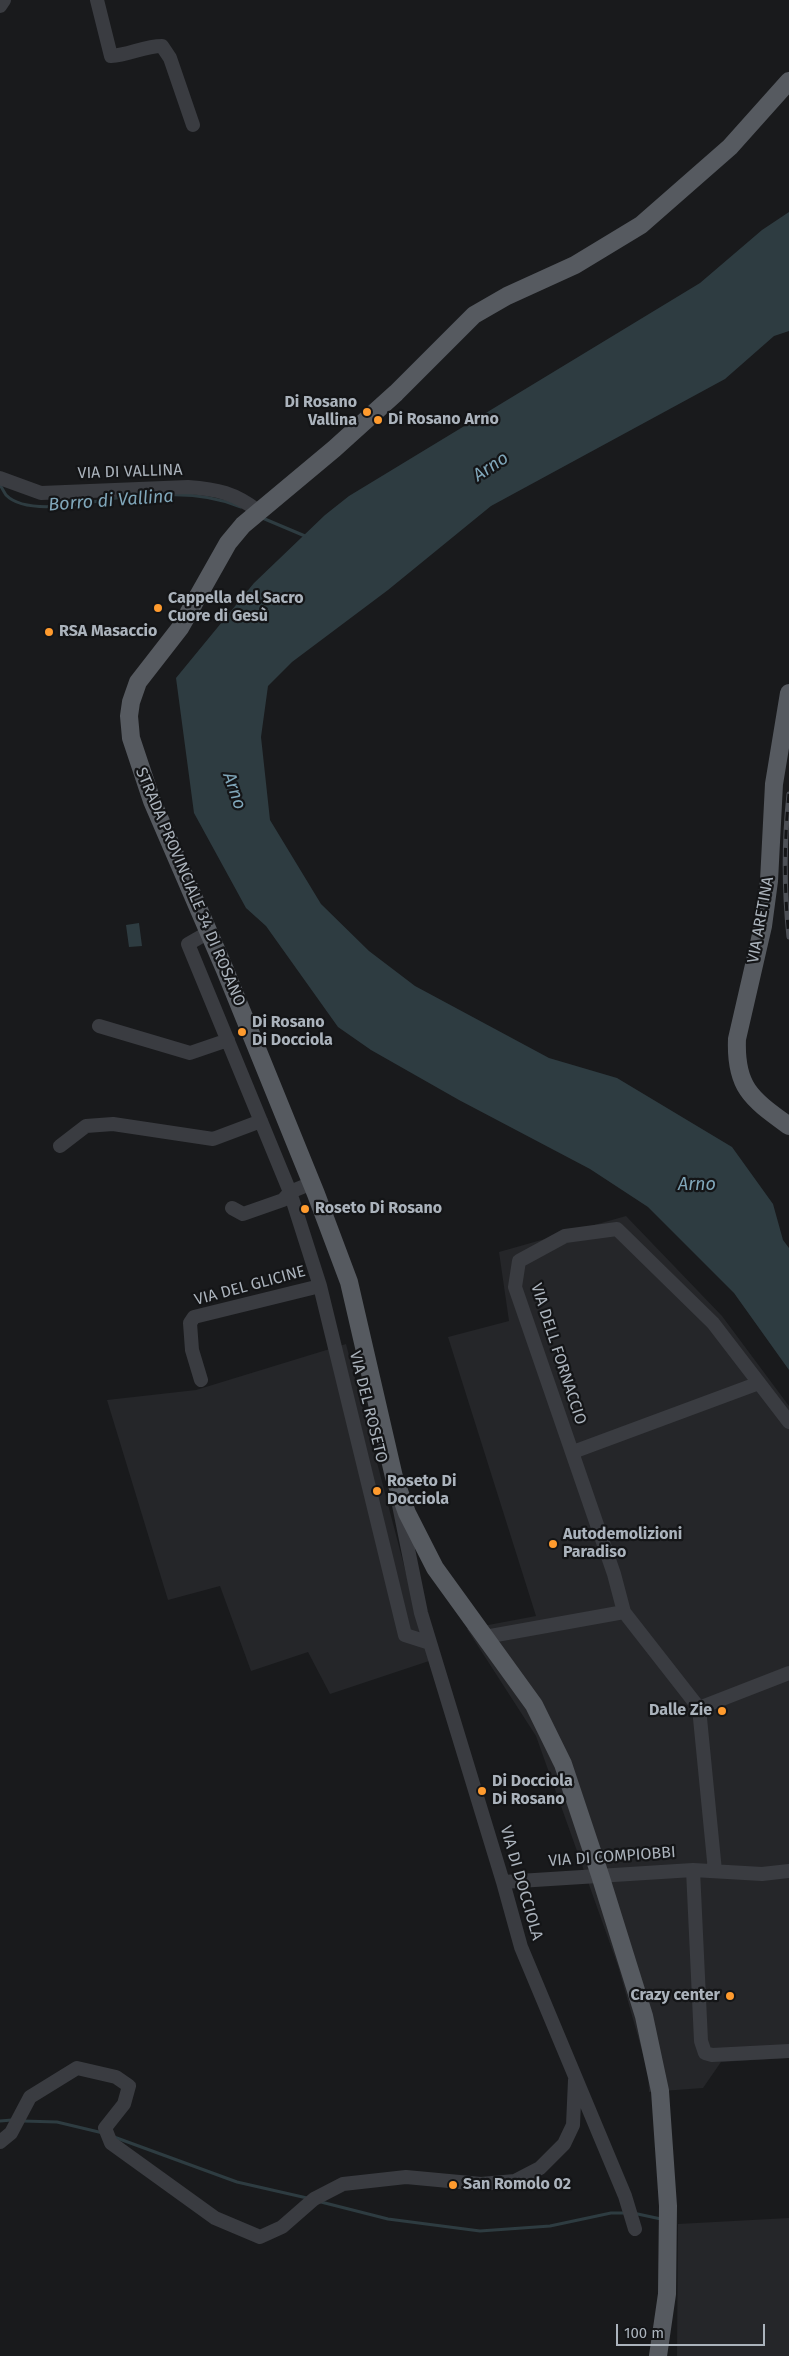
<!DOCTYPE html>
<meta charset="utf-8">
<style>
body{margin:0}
#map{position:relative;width:789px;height:2356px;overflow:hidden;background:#191a1c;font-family:"Fira Sans",sans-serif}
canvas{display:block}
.scale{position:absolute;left:616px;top:2324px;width:149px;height:22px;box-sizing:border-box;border:2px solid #abb3bc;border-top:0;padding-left:6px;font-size:15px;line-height:18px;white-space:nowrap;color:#abb3bc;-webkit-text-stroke:4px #141517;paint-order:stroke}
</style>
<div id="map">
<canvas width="789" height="2356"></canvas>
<div class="scale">100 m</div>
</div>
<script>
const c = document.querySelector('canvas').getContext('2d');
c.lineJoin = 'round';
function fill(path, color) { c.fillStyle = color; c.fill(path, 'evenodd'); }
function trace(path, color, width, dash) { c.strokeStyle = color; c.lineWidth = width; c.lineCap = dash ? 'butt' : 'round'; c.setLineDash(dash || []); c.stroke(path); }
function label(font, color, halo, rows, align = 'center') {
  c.font = font + ' "Fira Sans",sans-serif'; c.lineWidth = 4.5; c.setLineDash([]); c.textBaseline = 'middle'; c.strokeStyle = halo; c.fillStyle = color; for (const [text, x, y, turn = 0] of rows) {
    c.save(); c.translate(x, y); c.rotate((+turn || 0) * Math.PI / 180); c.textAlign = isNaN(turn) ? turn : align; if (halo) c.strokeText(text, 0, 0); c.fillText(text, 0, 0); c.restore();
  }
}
const built = new Path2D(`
 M 626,1216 L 722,1316 L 789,1406 L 789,2058 L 721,2062 L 703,2088 L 649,2092 L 648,2072 L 618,1966 L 536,1736 L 467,1629 L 536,1616 L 448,1337 L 509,1321 L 499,1252 Z
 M 346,1344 L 429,1661 L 330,1694 L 308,1652 L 251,1671 L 220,1586 L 168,1600 L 107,1400 L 196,1390 Z
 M 789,2218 L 789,2356 L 677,2356 L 678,2224 Z`);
const water = new Path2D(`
 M 789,212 L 789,331 L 774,336 L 725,379 L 491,506 L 388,590 L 292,662 L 268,686 L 261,737 L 270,820 L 321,904 L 369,951 L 415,986 L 549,1058 L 617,1078 L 732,1147 L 773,1204 L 783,1240 L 789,1248 L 789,1370 L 734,1293 L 648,1207 L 590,1169 L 459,1100 L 371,1050 L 338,1027 L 266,926 L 246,908 L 194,813 L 176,678 L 254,583 L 325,515 L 349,496 L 700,283 L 762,230 Z
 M 139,923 L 142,946 L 129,947 L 126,925 Z`);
const stream = new Path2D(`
 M 0,485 C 2,488 4,492 6,495 C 29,519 101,499 131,496
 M 167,495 C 193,494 216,497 241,507
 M 260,517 L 305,536
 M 0,2121 L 12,2120
 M 23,2121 L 57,2122 L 103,2133
 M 114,2137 L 237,2182 L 307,2198
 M 321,2202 L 388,2219 L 480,2231 L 550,2226 L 611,2213 L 627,2213
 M 633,2213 L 661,2219`);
const minor = new Path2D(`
 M 97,0 L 111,56 C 129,55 144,46 162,46 L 170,58 L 193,125
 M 0,6 L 4,0
 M 0,478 L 41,493 L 188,487 C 217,489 235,493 258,511
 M 209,932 L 188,944 L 290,1192 L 320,1286 L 405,1635 L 430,1643
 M 99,1026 L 190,1053 L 228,1040
 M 60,1146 L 86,1126 L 113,1124 L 213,1139 L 261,1121
 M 232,1208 L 243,1214 L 283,1200 L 290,1192 L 312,1183
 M 201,1380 L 192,1350 L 190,1323 L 194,1317 L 320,1286
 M 573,1452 L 759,1383
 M 399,1505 L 421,1613 L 503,1882 L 521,1947 L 625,2196 L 635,2229
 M 485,1637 L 624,1612
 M 699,1708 L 789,1673
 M 693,1870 L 701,2041 L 705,2053 L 712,2055 L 789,2051
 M 715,1871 L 699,1708 L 624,1612 L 614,1574 L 515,1287 L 519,1261 L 565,1236 L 617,1229 L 713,1323 L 789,1422
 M 503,1882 L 693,1870 L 762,1874 L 789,1871
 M 0,2142 L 11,2133 L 30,2097 L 77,2068 L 116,2077 L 129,2086 L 124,2104 L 105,2128 L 111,2143 L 215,2218 L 260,2237 L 282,2227 L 314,2199 L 343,2184 L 406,2177 L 481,2184 L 515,2181 L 540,2168 L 564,2144 L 573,2125 L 575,2080`);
const major = new Path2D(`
 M 789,693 L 774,784 L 769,881 L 763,926 L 737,1039 C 735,1088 752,1099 789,1126
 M 658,2356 L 667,2294 L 668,2206 L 660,2091 L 644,2016 L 600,1875 L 563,1764 L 534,1705 L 435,1568 L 407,1513 L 394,1477 L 349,1282 L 316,1194 L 225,970 L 152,801 L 131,738 L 129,716 L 131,702 L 138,682 L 180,628 L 228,543 L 243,525 L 334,449 L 396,393 L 474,315 L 507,296 L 575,265 L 641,225 L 730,147 L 789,81`);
const rail = new Path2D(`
 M 789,794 C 784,841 784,890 789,937`);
const markers = [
 [367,412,5,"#ff9b2e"],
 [378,420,5,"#ff9b2e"],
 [158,608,5,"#ff9b2e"],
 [49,632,5,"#ff9b2e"],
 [242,1032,5,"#ff9b2e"],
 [305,1209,5,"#ff9b2e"],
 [377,1491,5,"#ff9b2e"],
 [553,1544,5,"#ff9b2e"],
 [722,1711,5,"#ff9b2e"],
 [482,1791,5,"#ff9b2e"],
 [730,1996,5,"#ff9b2e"],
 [453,2185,5,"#ff9b2e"]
];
const poiNames = [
 ["Di Rosano",357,403,"right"],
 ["Vallina",357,421,"right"],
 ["Di Rosano Arno",388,420],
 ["Cappella del Sacro",168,599],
 ["Cuore di Gesù",168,617],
 ["RSA Masaccio",59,632],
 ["Di Rosano",252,1023],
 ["Di Docciola",252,1041],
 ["Roseto Di Rosano",315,1209],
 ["Roseto Di",387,1482],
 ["Docciola",387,1500],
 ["Autodemolizioni",563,1535],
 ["Paradiso",563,1553],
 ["Dalle Zie",712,1711,"right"],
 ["Di Docciola",492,1782],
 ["Di Rosano",492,1800],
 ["Crazy center",720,1996,"right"],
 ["San Romolo 02",463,2185]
];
const streetNames = [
 ["VIA DI VALLINA",130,472,-2],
 ["STRADA PROVINCIALE 34 DI ROSANO",190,887,67],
 ["VIA ARETINA",761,920,-80],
 ["VIA DEL GLICINE",250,1286,-15],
 ["VIA DELL FORNACCIO",558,1354,72],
 ["VIA DEL ROSETO",368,1407,76],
 ["VIA DI COMPIOBBI",612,1857,-4],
 ["VIA DI DOCCIOLA",521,1883,74]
];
const waterNames = [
 ["Arno",491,467,-34],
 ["Borro di Vallina",111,501,-4],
 ["Arno",234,791,71],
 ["Arno",697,1185]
];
fill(built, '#252629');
fill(water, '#2e3c41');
trace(stream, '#2e3c41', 3);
trace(minor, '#3a3c41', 14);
trace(major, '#565a60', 18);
trace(rail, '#4d5056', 5);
trace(rail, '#141517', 3, [9]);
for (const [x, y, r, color] of markers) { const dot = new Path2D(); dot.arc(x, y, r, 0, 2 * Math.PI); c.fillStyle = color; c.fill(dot); trace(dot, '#141517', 2); }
label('bold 16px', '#abb3bc', '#141517', poiNames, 'left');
label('16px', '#abb3bc', '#141517', streetNames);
label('italic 18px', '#80a7ba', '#141517', waterNames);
</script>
